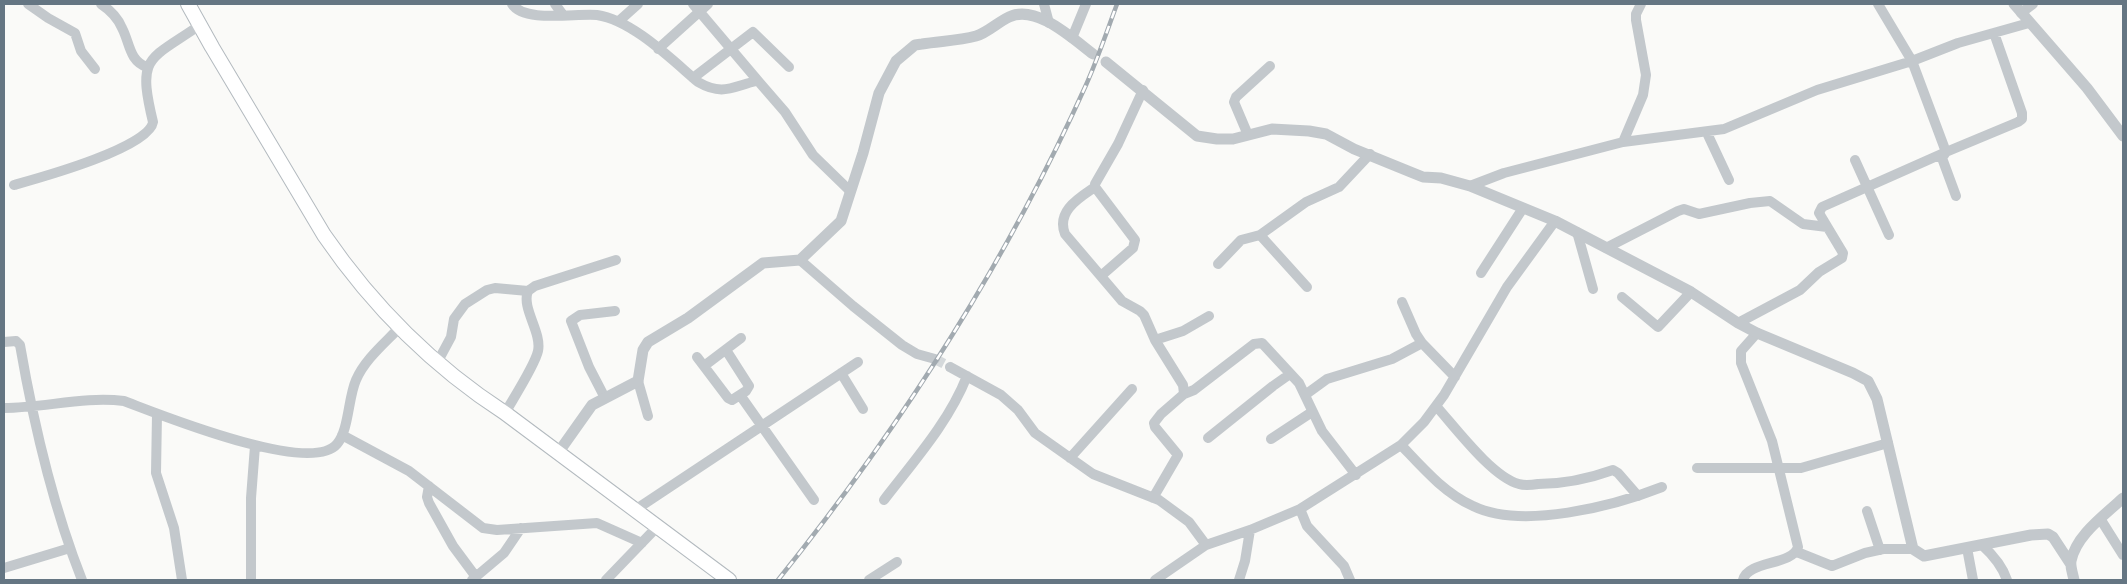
<!DOCTYPE html>
<style>
body{margin:0}
#map{position:relative;width:2127px;height:584px;overflow:hidden;background:#fafaf8;font-family:Ubuntu,sans-serif}
canvas{display:block}
.frame{position:absolute;inset:0;border:5px solid #657683;pointer-events:none}
</style>
<div id="map">
<canvas width="2127" height="584"></canvas>
<div class="frame"></div>
</div>
<script>
const c = document.querySelector('canvas').getContext('2d');
c.lineJoin = 'round';
function trace(path, color, width, dash) { c.strokeStyle = color; c.lineWidth = width; c.lineCap = dash ? 'butt' : 'round'; c.setLineDash(dash || []); c.stroke(path); }
const minorTunnel = new Path2D(`
 M 935,359 L 950,367`);
const minor = new Path2D(`
 M 28,4 L 48,18 L 75,33 L 81,51 L 95,69
 M 101,4 C 110,10 118,18 122,28 C 130,43 129,61 147,67
 M 512,4 C 524,23 576,13 597,15 C 632,20 671,59 698,82 C 722,96 732,87 756,81 L 759,82 L 785,112 L 813,155 L 849,190
 M 555,4 L 563,15
 M 693,4 L 759,82
 M 1044,4 L 1049,23
 M 1878,4 L 1912,61 L 1946,152 L 1942,158 L 1956,196
 M 2021,13 L 2033,4
 M 619,21 L 638,4
 M 1072,38 L 1086,4
 M 658,49 L 708,4
 M 693,78 L 753,32 L 789,67
 M 1707,133 L 1729,180
 M 1248,135 L 1234,102 L 1236,97 L 1270,66
 M 1623,142 L 1643,95 L 1646,75 L 1636,20 L 1636,14 L 1641,4
 M 1855,160 L 1889,235
 M 14,185 C 39,178 149,148 153,122 C 137,55 148,61 200,25
 M 1470,186 L 1504,173 L 1623,142 L 1724,129 L 1817,90 L 1912,61 L 1958,43 L 2029,23
 M 1095,187 C 1079,198 1056,211 1065,234 L 1122,301 L 1140,311 L 1144,315 L 1155,340 L 1183,385 L 1184,394 L 1161,414 L 1154,423 L 1155,427 L 1178,455 L 1153,498
 M 1577,232 L 1593,289
 M 1260,235 L 1307,287
 M 1606,248 L 1678,211 L 1684,209 L 1699,214 L 1750,203 L 1770,201 L 1803,224 L 1827,227
 M 800,260 L 853,306 L 902,345 L 917,354 L 935,359
 M 1218,264 L 1241,240 L 1260,235 L 1306,202 L 1339,187 L 1370,154
 M 1481,273 L 1523,208
 M 1102,275 L 1133,248 L 1135,240 L 1095,187 L 1095,184 L 1118,144 L 1143,90
 M 1622,297 L 1658,327 L 1691,292
 M 1402,302 L 1416,334 L 1422,343 L 1455,377
 M 1738,323 L 1800,290 L 1819,272 L 1842,258 L 1843,253 L 1819,213 L 1822,207 L 1946,152 L 2018,122 L 2022,119 L 2022,113 L 1994,33
 M 1155,340 L 1183,331 L 1209,316
 M 4,342 L 16,341 L 20,345 C 34,426 52,504 82,580
 M 697,357 L 728,398 L 732,400 L 746,391 L 749,386 L 726,350
 M 437,363 L 451,337 L 454,319 L 465,304 L 487,290 L 495,288 L 528,291
 M 704,366 L 741,338
 M 950,367 L 1001,395 L 1018,410 L 1035,433 L 1093,474 L 1159,500 L 1189,522 L 1206,545
 M 841,373 L 863,409
 M 638,381 L 648,416
 M 1184,394 L 1194,390 L 1254,344 L 1262,343 L 1299,383 L 1322,431 L 1356,475
 M 740,395 L 814,500
 M 1305,395 L 1327,379 L 1392,359 L 1422,343
 M 605,398 L 589,367 L 571,321 L 580,315 L 615,311
 M 1436,406 C 1455,427 1492,477 1519,484 C 1525,486 1532,485 1538,484 C 1565,484 1588,479 1613,470 L 1618,473 L 1638,496
 M 4,408 C 44,408 84,396 124,401 C 159,414 310,476 337,444 C 349,430 348,398 356,380 C 365,359 385,343 400,327
 M 505,413 C 513,399 535,365 538,351 C 542,332 521,308 528,291 L 535,286 L 616,260
 M 157,414 L 156,473 L 174,528 L 182,580
 M 342,435 L 409,471 L 483,528 L 497,530 L 597,523 L 642,543
 M 1208,438 L 1273,386 L 1290,374
 M 1271,439 L 1312,412
 M 1401,445 C 1422,467 1444,493 1473,506 C 1522,530 1614,506 1662,487
 M 1070,458 L 1132,389
 M 1697,468 L 1801,468 L 1888,443
 M 429,486 L 427,497 L 429,503 L 453,546 L 476,577
 M 884,500 C 914,461 949,422 967,376
 M 1300,509 L 1307,526 L 1344,566 L 1350,580
 M 635,510 L 858,362
 M 1867,511 L 1880,550
 M 2101,520 L 2123,555
 M 1982,545 C 1993,555 2002,565 2007,580
 M 1967,548 L 1973,580
 M 1797,552 L 1832,566 L 1865,553 L 1883,549 L 1913,549
 M 4,568 L 70,548
 M 251,580 L 251,498 L 255,446
 M 472,580 L 504,553 L 521,528
 M 606,580 L 657,527
 M 869,580 L 897,562
 M 1155,580 L 1206,545 L 1250,530 L 1300,509 L 1401,445 L 1424,422 L 1444,395 L 1507,287 L 1555,221
 M 1239,580 L 1245,561 L 1250,530
 M 1743,580 C 1748,560 1792,566 1798,547 L 1772,441 L 1741,363 L 1741,351 L 1757,333`);
const tertiary = new Path2D(`
 M 2014,4 L 2087,88 L 2123,136
 M 1106,62 L 1197,136 L 1217,139 L 1233,139 L 1272,129 L 1309,131 L 1326,134 L 1354,149 L 1413,173 L 1423,177 L 1441,178 L 1470,186 L 1555,221 L 1691,292 L 1738,323 L 1757,333 L 1853,373 L 1868,381 L 1877,399 L 1913,549 L 1924,556 L 2031,535 L 2048,534 L 2053,537 L 2070,563
 M 558,453 L 592,405 L 638,381 L 643,350 L 648,342 L 688,318 L 763,263 L 800,260 L 841,221 L 863,153 L 879,93 L 896,61 L 915,45 L 922,44 C 939,41 958,41 976,36 C 987,33 998,22 1009,17 C 1036,4 1072,38 1093,54
 M 2074,580 C 2073,574 2070,567 2071,561 C 2076,535 2105,515 2123,498`);
const secondary = new Path2D(`
 M 188,4 L 212,47 L 324,235 C 372,305 434,367 505,413 L 729,580`);
const rail = new Path2D(`
 M 778,580 C 900,428 1006,263 1086,85 C 1098,58 1107,31 1117,4`);
trace(minorTunnel, '#d5d9db', 10, [10, 5]);
trace(secondary, '#b3babf', 16);
trace(minor, '#c3c8cc', 10);
trace(tertiary, '#c3c8cc', 11);
trace(secondary, '#fff', 14);
trace(rail, '#a2aab0', 4.5);
trace(rail, '#fff', 2.5, [8]);
</script>
